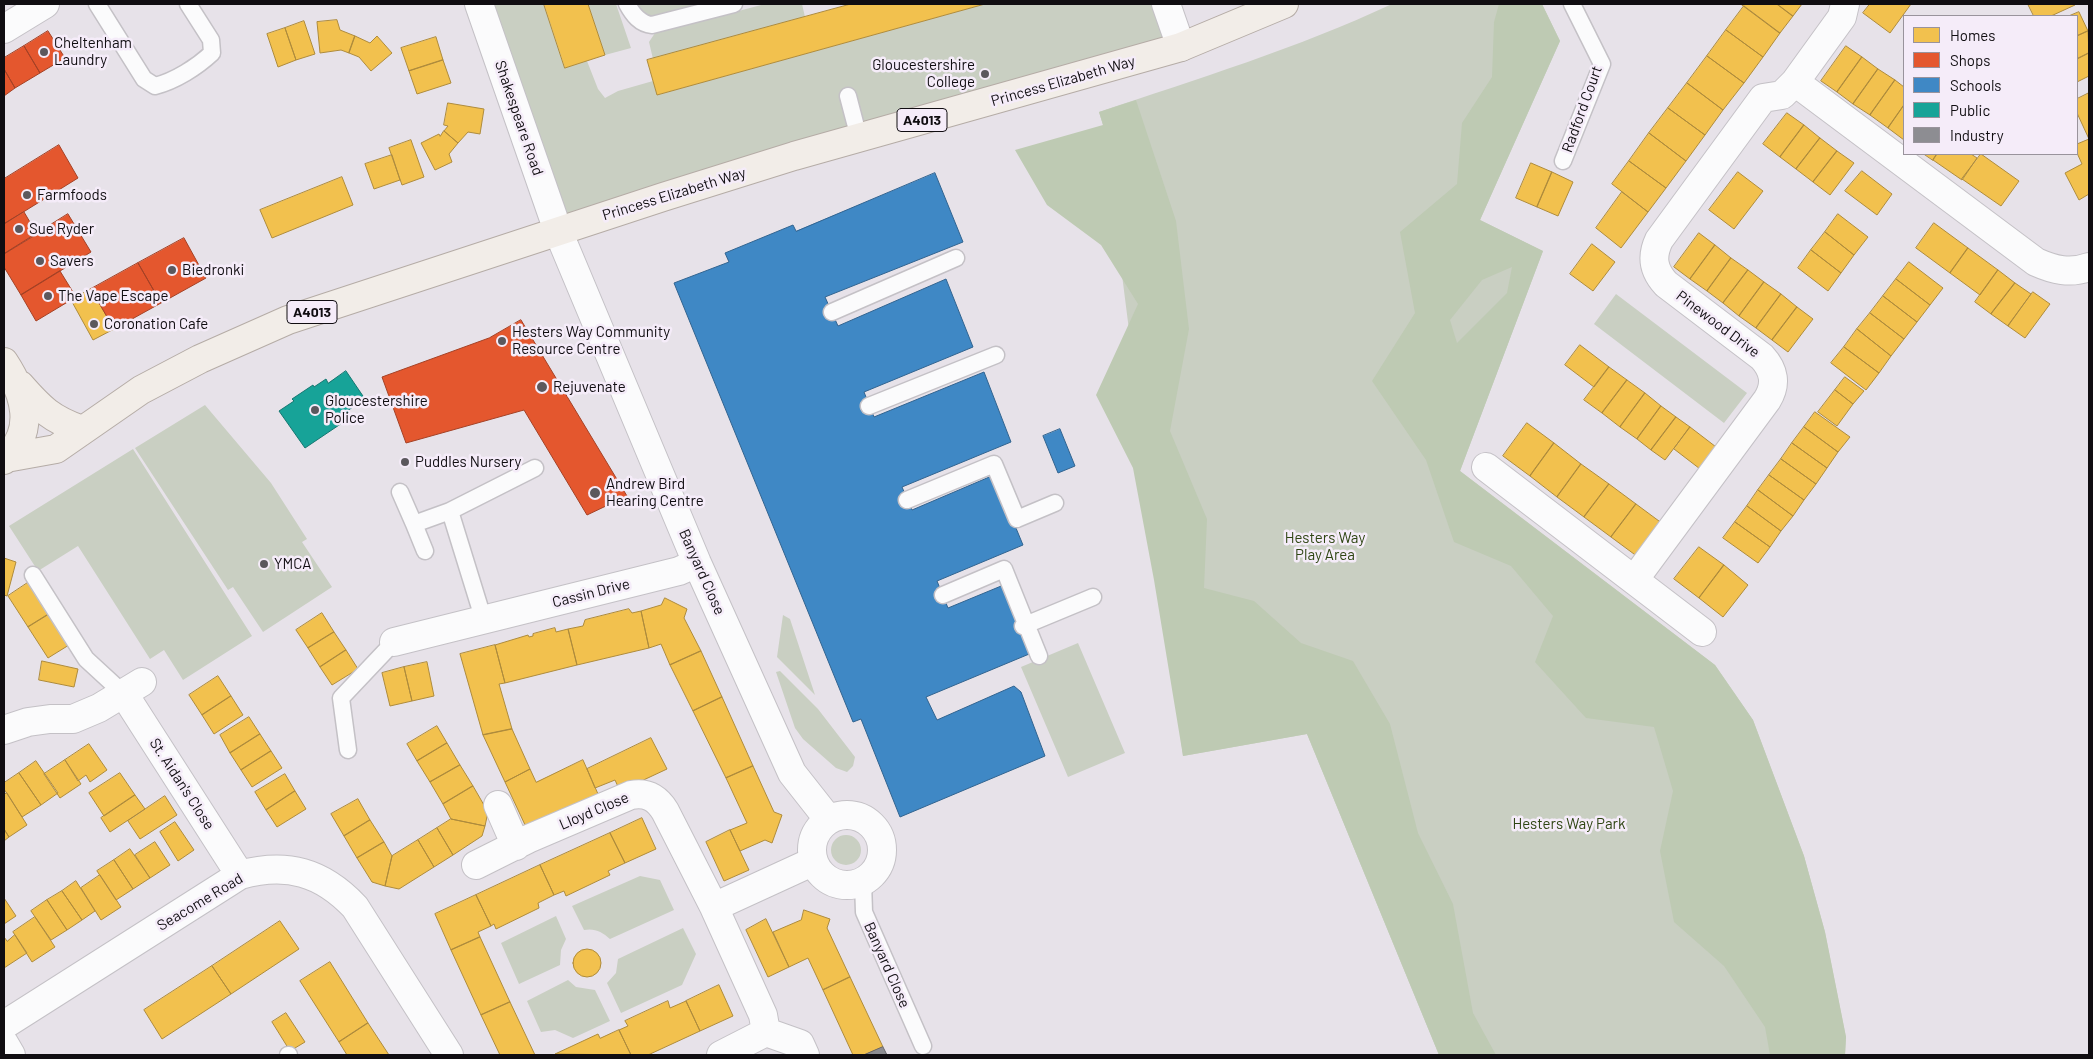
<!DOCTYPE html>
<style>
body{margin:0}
#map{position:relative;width:2093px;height:1059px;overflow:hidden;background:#e7e2e9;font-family:Barlow,sans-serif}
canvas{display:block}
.frame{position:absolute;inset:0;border:5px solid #100d11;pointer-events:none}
.legend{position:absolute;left:1903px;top:15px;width:175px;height:140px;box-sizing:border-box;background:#f5ecf9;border:1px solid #99939c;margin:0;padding:6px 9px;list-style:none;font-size:15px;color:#100d11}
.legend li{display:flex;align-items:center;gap:10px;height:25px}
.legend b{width:25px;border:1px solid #99939c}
</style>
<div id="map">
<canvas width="2093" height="1059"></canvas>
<div class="frame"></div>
<ul class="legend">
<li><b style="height:14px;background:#f2c14e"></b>Homes</li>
<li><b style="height:14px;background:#e4572e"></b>Shops</li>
<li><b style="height:14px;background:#3f88c5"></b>Schools</li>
<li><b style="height:14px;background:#17a398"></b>Public</li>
<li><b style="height:14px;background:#8d8d92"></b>Industry</li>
</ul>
</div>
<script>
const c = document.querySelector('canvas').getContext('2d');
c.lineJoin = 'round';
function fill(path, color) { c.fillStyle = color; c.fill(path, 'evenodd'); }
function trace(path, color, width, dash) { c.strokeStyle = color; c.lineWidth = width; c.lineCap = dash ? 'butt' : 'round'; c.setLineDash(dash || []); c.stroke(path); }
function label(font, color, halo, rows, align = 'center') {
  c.font = font + ' Barlow,sans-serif'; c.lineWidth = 5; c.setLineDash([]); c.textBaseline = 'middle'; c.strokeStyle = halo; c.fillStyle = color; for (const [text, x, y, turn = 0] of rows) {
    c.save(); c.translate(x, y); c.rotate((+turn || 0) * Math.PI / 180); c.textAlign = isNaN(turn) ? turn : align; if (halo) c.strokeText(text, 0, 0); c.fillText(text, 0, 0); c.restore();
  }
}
const green = new Path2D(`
 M 479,4 L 544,4 L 565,68 L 587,61 L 598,89 L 605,98 L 618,91 L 653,81 L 657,95 L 985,4 L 1166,4 L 1181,47 L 558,231 Z
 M 588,4 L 616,4 L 631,48 L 605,55 Z
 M 627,4 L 734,4 L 652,25 Z
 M 765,4 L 802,4 L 805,17 L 653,59 L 649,42 L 655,33 Z
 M 1392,4 L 1542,4 L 1560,41 L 1480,220 L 1543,251 L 1460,471 L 1715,665 L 1753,720 L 1804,856 L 1825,932 L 1846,1037 L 1845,1055 L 1439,1055 L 1307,734 L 1183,756 L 1103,125 L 1099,112 C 1197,79 1298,48 1392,4 Z
 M 1616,294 L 1747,393 L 1724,423 L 1594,324 Z
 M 205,405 L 271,483 L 307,539 L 302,542 L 332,587 L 263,632 L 233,587 L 228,590 L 135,448 Z
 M 133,449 L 252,636 L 183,680 L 164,650 L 150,659 L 78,546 L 38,571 L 9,526 Z
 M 783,615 L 790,619 L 815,695 L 777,657 Z
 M 1078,643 L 1125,753 L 1068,777 L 1021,667 Z
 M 780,671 L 818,709 L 855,757 L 853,766 L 847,772 L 836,768 L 803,739 L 795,728 L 776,672 Z
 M831 850a15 15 0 1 1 30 0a15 15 0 1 1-30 0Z
 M 640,876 L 660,880 L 674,910 L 610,939 C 602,932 595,928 584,930 L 572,906 Z
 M 556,916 L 566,939 L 561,950 L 560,965 L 519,984 L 501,943 Z
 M 683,928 L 696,954 L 682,985 L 621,1013 L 607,983 L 616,973 L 618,959 Z
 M 568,980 L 576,987 L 595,990 L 610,1021 L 573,1038 L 555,1030 L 541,1032 L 527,1001 Z`);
const forest = new Path2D(`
 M 1499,4 L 1542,4 L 1560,41 L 1480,220 L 1543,251 L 1460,471 L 1715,665 L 1753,720 L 1804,856 L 1825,932 L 1846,1037 L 1845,1055 L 1770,1055 L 1765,1027 L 1724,966 L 1674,922 L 1660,851 L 1673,791 L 1654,727 L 1586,718 L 1535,662 L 1553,616 L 1511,566 L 1454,542 L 1426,460 L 1372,381 L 1415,313 L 1400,232 L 1457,184 L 1462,123 L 1492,77 L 1494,22 ZM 1512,267 L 1507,293 L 1457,343 L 1450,320 L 1482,280 Z
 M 1136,100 L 1176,221 L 1189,329 L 1170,431 L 1207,519 L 1204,588 L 1254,601 L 1301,643 L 1353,661 L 1390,724 L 1418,833 L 1453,904 L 1473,1013 L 1496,1055 L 1439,1055 L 1307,734 L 1183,756 L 1154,580 L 1133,468 L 1096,395 L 1138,304 L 1101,245 L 1047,205 L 1015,150 L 1103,125 L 1099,112 Z`);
const homes = new Path2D(`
 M 544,4 L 588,4 L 605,55 L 565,68 Z
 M 851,4 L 985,4 L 657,95 L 647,60 Z
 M 1741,4 L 1777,4 L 1793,16 L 1780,33 Z
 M 1777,4 L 1802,4 L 1793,16 Z
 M 1870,4 L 1911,4 L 1890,33 L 1863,13 Z
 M 2028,4 L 2075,4 L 2075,5 L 2051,16 L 2034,16 Z
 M 1744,6 L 1780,33 L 1763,57 L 1726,30 Z
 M 2079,12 L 2088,31 L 2077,36 L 2077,16 L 2069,16 Z
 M 337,20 L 340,30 L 355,36 L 349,53 L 341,50 L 320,53 L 317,22 Z
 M 304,21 L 315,54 L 296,60 L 285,28 Z
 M 285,28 L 296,60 L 278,67 L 267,34 Z
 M 1726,30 L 1763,57 L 1744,83 L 1707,56 Z
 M 2088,31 L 2089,53 L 2077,59 L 2077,36 Z
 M 355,36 L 370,43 L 377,36 L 392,53 L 371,71 L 359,57 L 349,53 Z
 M 436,37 L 443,60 L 409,71 L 401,48 Z
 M 1846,46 L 1862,57 L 1837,92 L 1821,81 Z
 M 2089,53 L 2089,76 L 2077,82 L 2077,59 Z
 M 1707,56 L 1744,83 L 1723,110 L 1687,83 Z
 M 1862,57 L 1878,69 L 1853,104 L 1837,92 Z
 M 443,60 L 451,83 L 417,94 L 409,71 Z
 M 1878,69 L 1895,80 L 1870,115 L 1853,104 Z
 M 1895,80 L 1904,87 L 1904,105 L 1888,128 L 1870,115 Z
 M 1687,83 L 1723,110 L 1705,135 L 1668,108 Z
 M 2089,93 L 2089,194 L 2079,200 L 2065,173 L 2082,164 L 2077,153 L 2077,144 L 2089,139 L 2077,113 L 2077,99 Z
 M 448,103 L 484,109 L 480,134 L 468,132 L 458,143 L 444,131 L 448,126 L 444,125 Z
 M 1904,105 L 1904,140 L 1888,128 Z
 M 1668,108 L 1705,135 L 1686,161 L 1649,133 Z
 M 1787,113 L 1804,125 L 1780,157 L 1763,144 Z
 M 1804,125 L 1820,138 L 1796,169 L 1780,157 Z
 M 444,131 L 458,143 L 449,154 L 452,162 L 435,170 L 421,143 L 439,134 L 440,136 Z
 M 1649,133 L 1686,161 L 1666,188 L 1629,161 Z
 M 1820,138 L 1837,151 L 1813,182 L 1796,169 Z
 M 411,140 L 424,177 L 402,185 L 389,148 Z
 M 1837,151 L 1854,163 L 1830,195 L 1813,182 Z
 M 1924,154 L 1937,154 L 1933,160 Z
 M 1937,154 L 1971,154 L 1977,158 L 1962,180 L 1933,160 Z
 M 1981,154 L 2019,181 L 2001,206 L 1962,179 Z
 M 392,155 L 400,180 L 374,189 L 365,164 Z
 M 1629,161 L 1666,188 L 1648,212 L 1612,184 Z
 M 1531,163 L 1552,172 L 1537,207 L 1516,198 Z
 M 1862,171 L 1892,194 L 1877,215 L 1845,191 Z
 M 1552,172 L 1573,182 L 1558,216 L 1537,207 Z
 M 1738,172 L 1763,191 L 1734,229 L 1709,210 Z
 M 342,177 L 353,205 L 272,238 L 260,210 Z
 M 1622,192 L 1648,212 L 1621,248 L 1596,228 Z
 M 1838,214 L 1868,237 L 1854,255 L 1825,232 Z
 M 1934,223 L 1968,248 L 1950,273 L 1916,248 Z
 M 1825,232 L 1854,255 L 1841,273 L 1811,250 Z
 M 1699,233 L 1715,245 L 1690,279 L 1674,267 Z
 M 1592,244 L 1615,262 L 1593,291 L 1570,274 Z
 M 1715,245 L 1731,258 L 1707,291 L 1690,279 Z
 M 1968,248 L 1998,270 L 1980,295 L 1950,273 Z
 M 1811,250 L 1841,273 L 1828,291 L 1798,268 Z
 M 1731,258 L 1748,270 L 1723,303 L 1707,291 Z
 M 1909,262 L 1943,288 L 1930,305 L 1896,279 Z
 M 1748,270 L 1764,282 L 1739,316 L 1723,303 Z
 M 1998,270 L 2015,283 L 1991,314 L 1975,302 Z
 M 1896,279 L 1930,305 L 1917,322 L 1883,296 Z
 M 1764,282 L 1781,294 L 1756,328 L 1739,316 Z
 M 2015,283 L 2031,294 L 2008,326 L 1991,314 Z
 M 91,289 L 114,329 L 93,340 L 71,300 Z
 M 2033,292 L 2050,304 L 2025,338 L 2008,326 Z
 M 1781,294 L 1797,307 L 1772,340 L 1756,328 Z
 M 1883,296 L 1917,322 L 1904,339 L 1870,313 Z
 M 1797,307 L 1813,319 L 1788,352 L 1772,340 Z
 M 1870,313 L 1904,339 L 1891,356 L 1857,329 Z
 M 1857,329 L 1891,356 L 1879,373 L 1844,347 Z
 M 1580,345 L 1609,367 L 1594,387 L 1565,365 Z
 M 1844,347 L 1879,373 L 1866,390 L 1831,363 Z
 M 1609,367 L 1627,380 L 1602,413 L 1584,400 Z
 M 1845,377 L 1864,391 L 1853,404 L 1835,390 Z
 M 1627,380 L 1645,393 L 1620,427 L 1602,413 Z
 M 1835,390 L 1853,404 L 1837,426 L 1818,412 Z
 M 1645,393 L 1661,406 L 1637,439 L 1620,427 Z
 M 1661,406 L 1676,417 L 1651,450 L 1637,439 Z
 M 1815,412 L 1850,437 L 1838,452 L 1804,427 Z
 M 1676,417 L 1690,427 L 1665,460 L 1651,450 Z
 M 1527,423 L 1554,443 L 1530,476 L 1503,456 Z
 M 1690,427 L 1720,450 L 1704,472 L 1674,449 Z
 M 1804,427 L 1838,452 L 1827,468 L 1792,443 Z
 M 1554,443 L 1581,464 L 1557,497 L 1530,476 Z
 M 1792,443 L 1827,468 L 1816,484 L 1781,459 Z
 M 1781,459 L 1816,484 L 1804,500 L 1769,475 Z
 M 1581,464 L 1609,484 L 1584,517 L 1557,497 Z
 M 1769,475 L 1804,500 L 1793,516 L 1758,490 Z
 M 1609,484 L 1636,504 L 1611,537 L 1584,517 Z
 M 1758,490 L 1793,516 L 1781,531 L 1747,506 Z
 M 1636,504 L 1663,524 L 1638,557 L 1611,537 Z
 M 1747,506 L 1781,531 L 1770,547 L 1735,522 Z
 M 1735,522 L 1770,547 L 1758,563 L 1723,538 Z
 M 1699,547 L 1724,565 L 1699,598 L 1674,579 Z
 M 4,558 L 16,562 L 7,596 L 4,595 Z
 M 1724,565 L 1748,585 L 1723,617 L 1699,598 Z
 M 29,582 L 49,614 L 28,627 L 8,596 Z
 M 665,598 L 687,609 L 684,618 L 701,651 L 670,665 L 661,644 L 649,648 L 641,611 L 661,605 Z
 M 629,609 L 632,613 L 641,611 L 649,648 L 577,665 L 568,629 L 583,626 L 585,620 Z
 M 322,613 L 334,632 L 308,648 L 296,630 Z
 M 49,614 L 69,645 L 48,658 L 28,627 Z
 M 555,628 L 556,632 L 568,629 L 577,665 L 505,683 L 495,645 L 528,635 L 529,637 L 533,636 L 533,634 Z
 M 334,632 L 346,650 L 320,667 L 308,648 Z
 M 495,645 L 505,683 L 499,684 L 512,729 L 483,735 L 460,654 Z
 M 346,650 L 358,669 L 332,685 L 320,667 Z
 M 701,651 L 722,697 L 693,711 L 670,665 Z
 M 42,661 L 78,669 L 74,687 L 39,680 Z
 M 427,662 L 434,696 L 412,701 L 404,667 Z
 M 404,667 L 412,701 L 390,706 L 382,673 Z
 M 218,676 L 231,696 L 202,715 L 189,695 Z
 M 231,696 L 243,715 L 214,734 L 202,715 Z
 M 722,697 L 753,766 L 726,778 L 693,711 Z
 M 249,717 L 260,734 L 230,753 L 220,735 Z
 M 437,726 L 447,743 L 417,761 L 407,744 Z
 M 512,729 L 530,769 L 505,782 L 483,735 Z
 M 260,734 L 271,751 L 241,770 L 230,753 Z
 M 651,738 L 667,769 L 620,791 L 615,780 L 595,788 L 587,769 Z
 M 447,743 L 460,765 L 430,782 L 417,761 Z
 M 89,744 L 107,770 L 90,782 L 86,775 L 78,781 L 65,760 Z
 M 271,751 L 282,768 L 252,787 L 241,770 Z
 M 65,760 L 81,784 L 60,798 L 44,774 Z
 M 583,760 L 598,794 L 526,827 L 505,782 L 530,769 L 536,782 Z
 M 36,761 L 58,793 L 41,805 L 19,773 Z
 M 460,765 L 473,786 L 443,804 L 430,782 Z
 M 753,766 L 774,812 L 782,815 L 772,843 L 765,840 L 740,851 L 730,830 L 747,823 L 726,778 Z
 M 19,773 L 41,805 L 22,817 L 4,789 L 4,783 Z
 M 120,773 L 135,795 L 104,816 L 89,793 Z
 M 285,774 L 295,791 L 266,810 L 255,792 Z
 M 473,786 L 488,812 L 485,826 L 451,819 L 443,804 Z
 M 295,791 L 306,809 L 277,827 L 266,810 Z
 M 7,793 L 27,825 L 9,837 L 4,829 L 4,795 Z
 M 135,795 L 145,809 L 110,832 L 101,818 Z
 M 165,796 L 177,815 L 140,839 L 128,821 Z
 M 358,799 L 370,820 L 344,836 L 331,814 Z
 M 642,818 L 656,849 L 625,863 L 610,833 Z
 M 451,819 L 485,826 L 482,836 L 453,855 L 437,828 Z
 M 370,820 L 384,842 L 357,858 L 344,836 Z
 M 175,822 L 194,850 L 178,861 L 160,832 Z
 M 437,828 L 453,855 L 434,867 L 418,840 Z
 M 4,829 L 9,837 L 4,841 Z
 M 730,830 L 749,870 L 724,881 L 706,842 Z
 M 610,833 L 625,863 L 608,871 L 610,875 L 566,896 L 564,891 L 554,895 L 540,865 Z
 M 418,840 L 434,867 L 399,889 L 385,886 L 392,856 Z
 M 155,842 L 170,865 L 150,878 L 135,855 Z
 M 384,842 L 392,856 L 385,886 L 372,882 L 357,858 Z
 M 130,849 L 150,878 L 133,889 L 114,860 Z
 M 114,860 L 133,889 L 116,900 L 97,871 Z
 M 540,865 L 554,895 L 538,903 L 539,908 L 496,929 L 494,924 L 491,926 L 476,895 Z
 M 100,875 L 121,907 L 101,920 L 81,888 Z
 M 76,881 L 95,911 L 82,920 L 62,891 Z
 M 62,891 L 82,920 L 67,930 L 47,900 Z
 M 476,895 L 491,926 L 478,932 L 480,937 L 451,950 L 435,914 Z
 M 4,898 L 16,916 L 4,924 Z
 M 47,900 L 67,930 L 51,940 L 31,911 Z
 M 804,910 L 830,919 L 827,928 L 850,977 L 823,990 L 808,958 L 789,967 L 773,932 L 801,920 Z
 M 35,917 L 55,947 L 32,962 L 13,932 Z
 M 766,919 L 789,967 L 768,977 L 746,930 Z
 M 280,921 L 299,949 L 231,994 L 212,966 Z
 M 15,935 L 27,953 L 4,968 L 4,937 L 7,941 Z
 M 480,937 L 510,1002 L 481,1015 L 451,950 Z
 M573 963a14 14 0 1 1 28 0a14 14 0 1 1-28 0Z
 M 330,962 L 368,1023 L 339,1042 L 300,981 Z
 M 212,966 L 231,994 L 162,1039 L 144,1010 Z
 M 850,977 L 883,1047 L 864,1055 L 853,1055 L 823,990 Z
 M 719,985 L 733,1016 L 700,1031 L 686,1001 Z
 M 668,1001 L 670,1008 L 686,1001 L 700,1031 L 648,1055 L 631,1055 L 619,1030 L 628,1026 L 625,1021 Z
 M 510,1002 L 535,1055 L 500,1055 L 481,1015 Z
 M 286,1013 L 305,1042 L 290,1051 L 272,1022 Z
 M 368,1023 L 389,1055 L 347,1055 L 339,1042 Z
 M 619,1030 L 631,1055 L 555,1054 L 598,1034 L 600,1038 Z`);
const shops = new Path2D(`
 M 48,31 L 65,58 L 40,73 L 24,46 Z
 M 24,46 L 40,73 L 15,88 L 4,69 L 4,58 Z
 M 4,69 L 15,88 L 4,96 Z
 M 59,145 L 78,178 L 4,224 L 4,179 Z
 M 24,212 L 37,234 L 4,254 L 4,224 Z
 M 68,214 L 91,252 L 21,295 L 4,267 L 4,254 Z
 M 184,238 L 206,278 L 161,303 L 138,263 Z
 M 138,263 L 161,303 L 114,329 L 91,289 Z
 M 60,271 L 76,297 L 36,321 L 21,295 Z
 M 521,320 L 627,496 L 587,515 L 524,410 L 406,443 L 382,377 L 489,338 Z`);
const schools = new Path2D(`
 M 935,173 L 963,242 L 825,297 L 838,326 L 946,279 L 973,347 L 864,392 L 874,417 L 984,372 L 1011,442 L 902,487 L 912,510 L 994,475 L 1023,545 L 937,581 L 948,608 L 1006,584 L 1034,652 L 926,697 L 937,720 L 1014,686 L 1021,692 L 1045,756 L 900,817 L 861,719 L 853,722 L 674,283 L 729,262 L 725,253 L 793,225 L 796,231 Z
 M 1060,429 L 1075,466 L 1058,473 L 1043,436 Z`);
const public = new Path2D(`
 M 346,371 L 365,399 L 347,411 L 351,417 L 305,448 L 279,411 L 294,401 L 292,399 L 313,385 L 314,387 L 326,379 L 328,383 Z`);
const industry = new Path2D(`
 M 883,1047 L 887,1055 L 864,1055 Z`);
const service = new Path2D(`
 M 97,4 L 144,79 L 155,86 C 175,81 197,67 212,53 L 211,40 L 188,4
 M 627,4 C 633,15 640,24 652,25 L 734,4
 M 848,96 L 859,138
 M 1563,161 L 1602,64 L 1572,4
 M 832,312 L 956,258
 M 869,406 L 996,355
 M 400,492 L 414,524 L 450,511
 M 907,500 L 994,464 L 1017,519 L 1055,503
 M 414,524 L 425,551
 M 33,575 L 86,659 L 124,694
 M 943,595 L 1004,569 L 1039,656
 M 484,621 L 450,511 L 535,468
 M 1023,626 L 1093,597
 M 348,750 L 341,698 L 394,642
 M 863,882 L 864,912 L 923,1046
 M 288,1055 L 289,1055`);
const minor = new Path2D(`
 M 479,4 L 558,231 L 697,563 L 792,773 L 829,820
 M 1166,4 L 1181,47
 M 4,29 L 45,4
 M 1795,82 L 1842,17 L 1845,4
 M 1486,467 L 1702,632
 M 1634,580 L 1767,400 C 1777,384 1774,370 1762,357 L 1666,284 C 1653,270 1651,257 1659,240 L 1763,98 L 1782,95 L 1795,82 L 2036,262 C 2054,270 2070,274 2089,267
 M 394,642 L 679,571 L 697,563
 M 124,694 L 240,875
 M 4,730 L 28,722 L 50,719 L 73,719 L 99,708 L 142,682
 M 498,805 L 516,846
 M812 850a35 35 0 1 1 70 0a35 35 0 1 1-70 0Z
 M 476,865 L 528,839 L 631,795 C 647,792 657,798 665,811 L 714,907 L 763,1015 L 766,1032 L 800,1044 L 805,1055
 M 714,907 L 812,862
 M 4,1025 L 240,875 C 287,862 322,872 355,907 L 449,1055
 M 721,1055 L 766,1032`);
const tertiary = new Path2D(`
 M 4,1043 L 11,1055`);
const primary = new Path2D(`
 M 4,362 C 25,394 37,431 4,460
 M 20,385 C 41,409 51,419 82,430
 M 6,458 L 56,449 L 141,390 L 200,359 L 288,320 L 663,197 L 794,156 L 1181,47 L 1284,4`);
const markers = [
 [44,52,5,"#5b585d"],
 [985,74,5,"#5b585d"],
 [27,195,5,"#5b585d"],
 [19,229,5,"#5b585d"],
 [40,261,5,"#5b585d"],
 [172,270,5,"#5b585d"],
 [48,296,5,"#5b585d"],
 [94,324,5,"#5b585d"],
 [502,341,5,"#5b585d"],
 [542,387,6,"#5b585d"],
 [315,410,5,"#5b585d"],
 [405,462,5,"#5b585d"],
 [595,493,6,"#5b585d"],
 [264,564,5,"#5b585d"]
];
const shields = [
 [922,120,50],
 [312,312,50]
];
const shieldNames = [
 ["A4013",922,120],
 ["A4013",312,312]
];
const poiNames = [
 ["Cheltenham",54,43],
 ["Laundry",54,60],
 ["Gloucestershire",975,65,"right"],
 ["College",975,82,"right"],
 ["Farmfoods",37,195],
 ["Sue Ryder",29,229],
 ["Savers",50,261],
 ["Biedronki",182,270],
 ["The Vape Escape",58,296],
 ["Coronation Cafe",104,324],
 ["Hesters Way Community",512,332],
 ["Resource Centre",512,349],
 ["Rejuvenate",553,387],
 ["Gloucestershire",325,401],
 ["Police",325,418],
 ["Puddles Nursery",415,462],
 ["Andrew Bird",606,484],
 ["Hearing Centre",606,501],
 ["YMCA",274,564]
];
const streetNames = [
 ["Princess Elizabeth Way",1063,81,-16],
 ["Radford Court",1582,109,-70],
 ["Shakespeare Road",519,118,71],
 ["Princess Elizabeth Way",674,194,-17],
 ["Pinewood Drive",1718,324,37],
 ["Banyard Close",702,572,66],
 ["Cassin Drive",591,593,-14],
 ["St. Aidan's Close",182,784,57],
 ["Lloyd Close",594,811,-23],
 ["Seacome Road",200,902,-31],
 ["Banyard Close",887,965,66]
];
const parkNames = [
 ["Hesters Way",1325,538],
 ["Play Area",1325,555],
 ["Hesters Way Park",1569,824]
];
fill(green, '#c9cfc2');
fill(forest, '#becab3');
fill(homes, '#f2c14e');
trace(homes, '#ae8b3c', 1);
fill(shops, '#e4572e');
trace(shops, '#a44125', 1);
fill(schools, '#3f88c5');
trace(schools, '#31638f', 1);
fill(public, '#17a398');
trace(public, '#157670', 1);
fill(industry, '#8d8d92');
trace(industry, '#68676b', 1);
trace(service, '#c4c1c6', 19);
trace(minor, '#c4c1c6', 30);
trace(tertiary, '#c4c1c6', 30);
trace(primary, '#b5aca6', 30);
trace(service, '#fbfbfc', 16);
trace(minor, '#fbfbfc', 28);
trace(tertiary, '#fbfbfc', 28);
trace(primary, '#f2ede8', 28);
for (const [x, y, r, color] of markers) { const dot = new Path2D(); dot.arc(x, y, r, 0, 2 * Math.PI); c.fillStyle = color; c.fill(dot); trace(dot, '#f5ecf9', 2); }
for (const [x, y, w] of shields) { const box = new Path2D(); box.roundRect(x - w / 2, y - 11.5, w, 23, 4); c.fillStyle = '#f5ecf9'; c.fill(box); trace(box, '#100d11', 1); }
label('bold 14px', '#100d11', null, shieldNames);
label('15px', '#100d11', '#f5ecf9', poiNames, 'left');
label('15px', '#100d11', '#f5ecf9', streetNames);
label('15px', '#2e4512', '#f5ecf9', parkNames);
</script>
